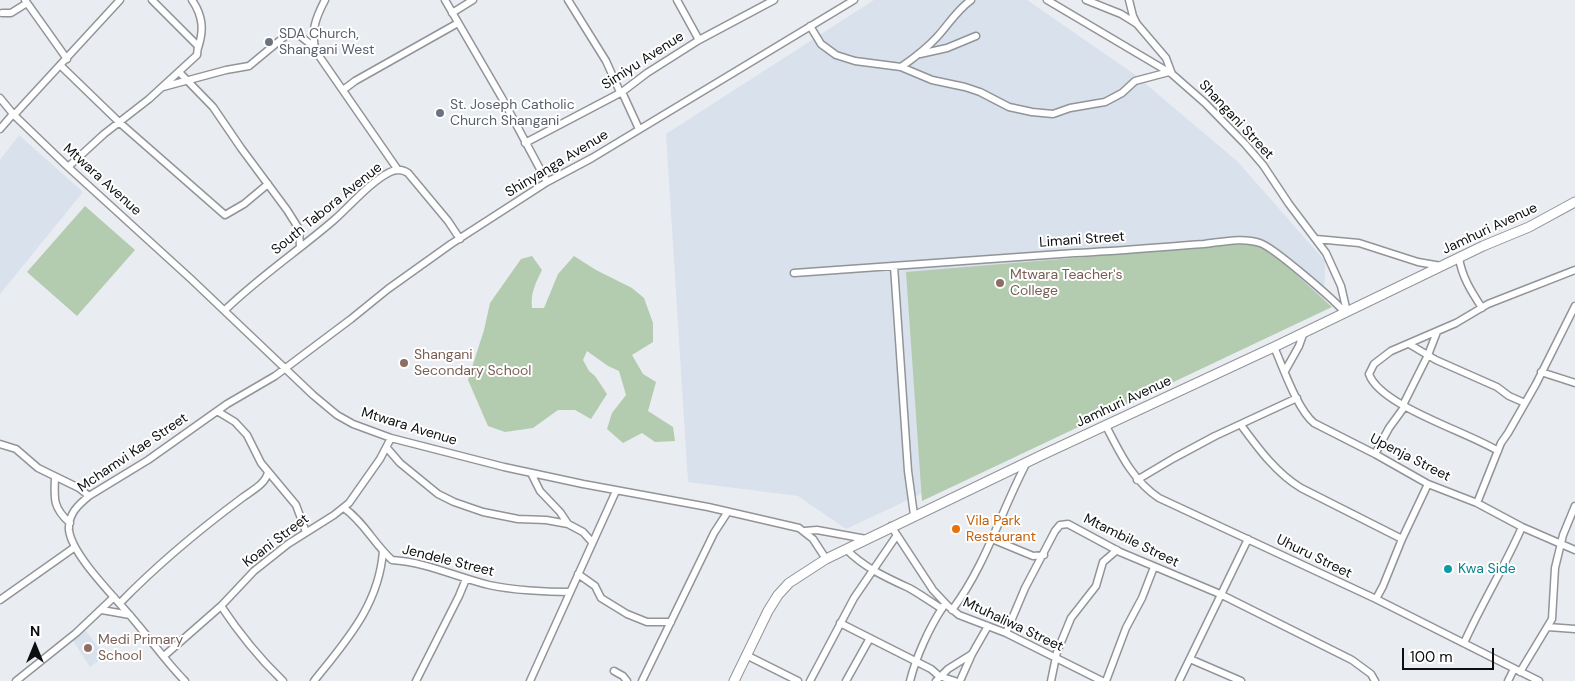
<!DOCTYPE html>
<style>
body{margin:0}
#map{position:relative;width:1575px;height:681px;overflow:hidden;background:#e9edf2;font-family:"DM Sans",sans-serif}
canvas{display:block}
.north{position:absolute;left:10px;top:621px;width:50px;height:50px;-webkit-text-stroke:4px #fff;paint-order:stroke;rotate:0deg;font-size:14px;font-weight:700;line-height:20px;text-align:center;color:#0d0e0f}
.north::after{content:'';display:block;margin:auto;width:18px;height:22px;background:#0d0e0f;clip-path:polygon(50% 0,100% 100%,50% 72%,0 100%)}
.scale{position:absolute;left:1402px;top:648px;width:92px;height:22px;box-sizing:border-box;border:2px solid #0d0e0f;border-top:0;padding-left:6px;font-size:15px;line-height:18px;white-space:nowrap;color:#0d0e0f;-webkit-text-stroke:4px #fff;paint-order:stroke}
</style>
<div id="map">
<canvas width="1575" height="681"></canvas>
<div class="north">N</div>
<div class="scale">100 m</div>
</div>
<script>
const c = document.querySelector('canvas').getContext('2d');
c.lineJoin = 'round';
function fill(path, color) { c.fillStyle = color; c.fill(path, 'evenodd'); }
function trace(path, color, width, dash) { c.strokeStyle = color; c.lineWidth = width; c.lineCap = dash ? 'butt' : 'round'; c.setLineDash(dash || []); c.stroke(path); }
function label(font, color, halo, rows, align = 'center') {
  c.font = font + ' "DM Sans",sans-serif'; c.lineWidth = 4; c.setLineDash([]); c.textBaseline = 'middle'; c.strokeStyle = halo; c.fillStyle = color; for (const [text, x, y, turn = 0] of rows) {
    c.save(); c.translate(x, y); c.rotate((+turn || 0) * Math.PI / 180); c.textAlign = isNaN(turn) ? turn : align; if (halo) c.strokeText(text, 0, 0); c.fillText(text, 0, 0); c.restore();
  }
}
const built = new Path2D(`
 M 874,0 L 1027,0 L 1134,74 L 1237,161 L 1325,261 L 1324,305 L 846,529 L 798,496 L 688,482 L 666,134 Z
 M 19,135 L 83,192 L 0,294 L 0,160 Z
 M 85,630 L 105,656 L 90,667 L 72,639 Z`);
const green = new Path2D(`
 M 85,206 L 135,250 L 77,316 L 27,272 Z
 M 1254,243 L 1269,250 L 1332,307 L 922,501 L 906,272 Z
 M 532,256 L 542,270 C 536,282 530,294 532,308 L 544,308 L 558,274 L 574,256 L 596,270 L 632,288 L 644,298 L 653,323 L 653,342 L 632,355 L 643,374 L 656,382 L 648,411 L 673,427 L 675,441 L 655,442 L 642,433 L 623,443 L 607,429 L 612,413 L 626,395 L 619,371 L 608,366 L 587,351 L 583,360 L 589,371 L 595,376 L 607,394 L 591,419 L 575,410 L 558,410 L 533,428 L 505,432 L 488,426 L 468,380 L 484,330 L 490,303 L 521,259 Z`);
const street = new Path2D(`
 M 25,0 L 67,59
 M 192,0 C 203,16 204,30 198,48
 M 325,0 C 316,17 309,34 317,53 L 398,170
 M 445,0 L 502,98 L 547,182
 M 568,0 L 606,61 L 620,92
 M 677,0 L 699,40
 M 1047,0 L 1172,74 L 1205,103 L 1245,144 L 1263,165 L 1289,204 L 1326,253 L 1341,286 L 1347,312
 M 1086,0 L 1121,14 L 1137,24
 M 1129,0 L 1133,16 L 1137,24 L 1166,58 L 1172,74
 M 2,13 L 11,13 L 27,3
 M 452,13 L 473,0
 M 810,26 L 821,44 L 836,55 L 855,61 L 901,67 L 932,80 L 965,87 L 980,92 L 1009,107 L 1032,112 L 1053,114 L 1070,108 L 1105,102 L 1122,93 L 1135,81 L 1169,72
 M 920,54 L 947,48 L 976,36
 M 60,65 L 120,123 L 225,215 L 244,204 L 268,184
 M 901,67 C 914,58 926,49 937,37 C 949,24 956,11 971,0
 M 179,72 L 213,107 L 241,148 L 287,210 L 299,229 L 300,247
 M 163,87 L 226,70 L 249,66 L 284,37 L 291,33 L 299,35 L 314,47
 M 343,90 L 355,81 L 458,23
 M 622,92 L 639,129
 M 0,98 L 14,115 L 68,167 L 191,279 L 313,395 L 337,415 L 353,424 L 391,438 L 504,467 L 583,484 L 708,507 L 799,528 L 813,539 L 826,559
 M 14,115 L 120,0
 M 0,129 L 13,114
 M 525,143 L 622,92 L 647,73 L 699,40 L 774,0
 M 68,167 L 104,134 L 149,99 L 197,55 L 198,46 L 152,0
 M 1316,239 L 1359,243 L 1418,262 L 1441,266
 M 1459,258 C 1462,277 1471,291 1482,308
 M 894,266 L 908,471 L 914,515
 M 794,273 L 1075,253 C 1118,251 1161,247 1204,244 C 1222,242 1243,237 1260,243 C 1273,247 1336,301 1345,313
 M 225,310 C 259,277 298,251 334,220 C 351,205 370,182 390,172 C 396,169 402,169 408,173 L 448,221 L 460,239
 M 1409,344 L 1436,360 L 1497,387 L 1509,396 L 1525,403
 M 1274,347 C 1283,367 1297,409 1314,423 L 1375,454 L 1428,484 L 1477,503 L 1522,527 L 1575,550
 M 1285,371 L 1299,346 L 1304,332
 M 1541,372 L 1575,383
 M 1403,405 L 1428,355 L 1437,332
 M 217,411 L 235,422 L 247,435 L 261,463 L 296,505 L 306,532
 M 1241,425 C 1258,448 1276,473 1301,488 L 1402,539
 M 1106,426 C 1120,453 1133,481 1159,498 L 1376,599 L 1539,681
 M 0,444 L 16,449 L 38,468 L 79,488 L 89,496
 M 387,448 L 400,463 L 438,494 L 454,502 L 483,512 L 518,519 L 546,520 L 568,524 L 583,532 L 592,542
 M 1498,451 C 1468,432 1380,406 1369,374 L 1374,364 L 1391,351 L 1456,323 L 1488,304 L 1575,270
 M 1375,454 L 1389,428 L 1405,406
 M 531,473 L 540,491 L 560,512 L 568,524
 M 55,478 C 54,499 53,508 70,523
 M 1137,480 L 1174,458 L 1215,436 L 1297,398
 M 1477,503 L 1501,443 L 1508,433 L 1536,384 L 1575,306
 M 344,508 C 364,522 374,544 392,560 C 426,562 456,577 489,585 C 511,590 547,592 570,592
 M 891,526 L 933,590 L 948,606 L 959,615 L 1006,633 L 1102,681
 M 805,531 L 817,530 L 866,539
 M 992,539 L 1033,556 L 1044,555
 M 846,549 C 863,567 887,578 909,588 C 920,594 931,602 942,609
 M 578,574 L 595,586 L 601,598 L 627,614 L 647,622 L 671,622
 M 1376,599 L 1383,586 L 1402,539 L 1428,484
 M 0,600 L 75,547
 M 120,603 C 157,565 199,530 242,498 C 251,491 266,484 268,472
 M 221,606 C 239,633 260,659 283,681
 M 102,610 L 130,615
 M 952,610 C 986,565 1001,511 1027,462
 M 840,623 L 931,669 L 939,676 L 955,681
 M 1548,627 L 1575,629
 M 1006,633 L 1025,588 L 1055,531 L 1060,525 L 1068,524 L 1120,552 L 1220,594 L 1352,660 L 1371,674 L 1375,681
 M 1464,643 C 1482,603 1505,566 1522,527
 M 746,655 L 798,681
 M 164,656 L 221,606 L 254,571 L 288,544 L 334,515 L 349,503 L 380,459 L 391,438
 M 1190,659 L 1241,681
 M 614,671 L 623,676 L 627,681
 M 1520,672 L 1552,619 L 1555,568 L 1563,535 L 1575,506
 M 16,681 L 76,633 L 114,597
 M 185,681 C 168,664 154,644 138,625 C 121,603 72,557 69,530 C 68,514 78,505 89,496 L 148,460 L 227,404 L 275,376 L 351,319 L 388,289 L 451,244 L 547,182 L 592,158 L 854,0
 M 314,681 C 346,641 379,605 383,551
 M 416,681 L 459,596 L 466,579
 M 530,681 L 616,491
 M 642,681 L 714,533 L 727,513
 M 810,681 L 854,598 L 897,535
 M 846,681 L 870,638
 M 910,681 C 916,657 929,628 943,607
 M 936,681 L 948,669 L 972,654
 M 960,681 L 972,654 L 988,626
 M 1051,681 L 1057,652 L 1071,618 L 1096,586 L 1103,562 L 1117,550
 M 1106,681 L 1126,628 L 1142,598 L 1154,567
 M 1179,681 L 1248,539
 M 1508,681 L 1514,669`);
const secondary = new Path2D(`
 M 734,681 L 768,611 L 778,595 L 789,583 L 826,559 L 1042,455 L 1274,347 L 1483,246 L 1529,227 L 1575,202`);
const markers = [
 [269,42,5,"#6b7280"],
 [440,113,5,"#6b7280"],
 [1000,283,5,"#8d6e63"],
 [404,363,5,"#8d6e63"],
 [956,529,5,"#e8710a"],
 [1448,569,5,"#0f9aa8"],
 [88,648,5,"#8d6e63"]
];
const worshipNames = [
 ["SDA Church,",279,34],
 ["Shangani West",279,50],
 ["St. Joseph Catholic",450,105],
 ["Church Shangani",450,121]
];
const streetNames = [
 ["Simiyu Avenue",643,61,-33],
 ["Shangani Street",1236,120,47],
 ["Shinyanga Avenue",557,164,-31],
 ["Mtwara Avenue",102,180,42],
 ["South Tabora Avenue",327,209,-39],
 ["Jamhuri Avenue",1490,229,-25],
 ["Limani Street",1082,240,-4],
 ["Jamhuri Avenue",1124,402,-25],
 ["Mtwara Avenue",409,427,17],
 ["Mchamvi Kae Street",133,453,-34],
 ["Upenja Street",1410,458,27],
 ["Koani Street",276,541,-37],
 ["Mtambile Street",1131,541,26],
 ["Uhuru Street",1314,557,26],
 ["Jendele Street",448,561,14],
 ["Mtuhaliwa Street",1013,625,25]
];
const educationNames = [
 ["Mtwara Teacher's",1010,275],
 ["College",1010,291],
 ["Shangani",414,355],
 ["Secondary School",414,371],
 ["Medi Primary",98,640],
 ["School",98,656]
];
const foodNames = [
 ["Vila Park",966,521],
 ["Restaurant",966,537]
];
const cultureNames = [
 ["Kwa Side",1458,569]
];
fill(built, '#d8e1ec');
fill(green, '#b3cbae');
trace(street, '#919498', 9);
trace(secondary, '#919498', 11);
trace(street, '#fff', 6);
trace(secondary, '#fff', 9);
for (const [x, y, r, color] of markers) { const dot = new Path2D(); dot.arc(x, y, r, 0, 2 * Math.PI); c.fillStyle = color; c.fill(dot); trace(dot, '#fff', 2); }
label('14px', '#5b616d', '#fff', worshipNames, 'left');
label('14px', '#0d0e0f', '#fff', streetNames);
label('14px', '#785e54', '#fff', educationNames, 'left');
label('14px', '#c56008', '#fff', foodNames, 'left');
label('14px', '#0d838f', '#fff', cultureNames, 'left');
</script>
